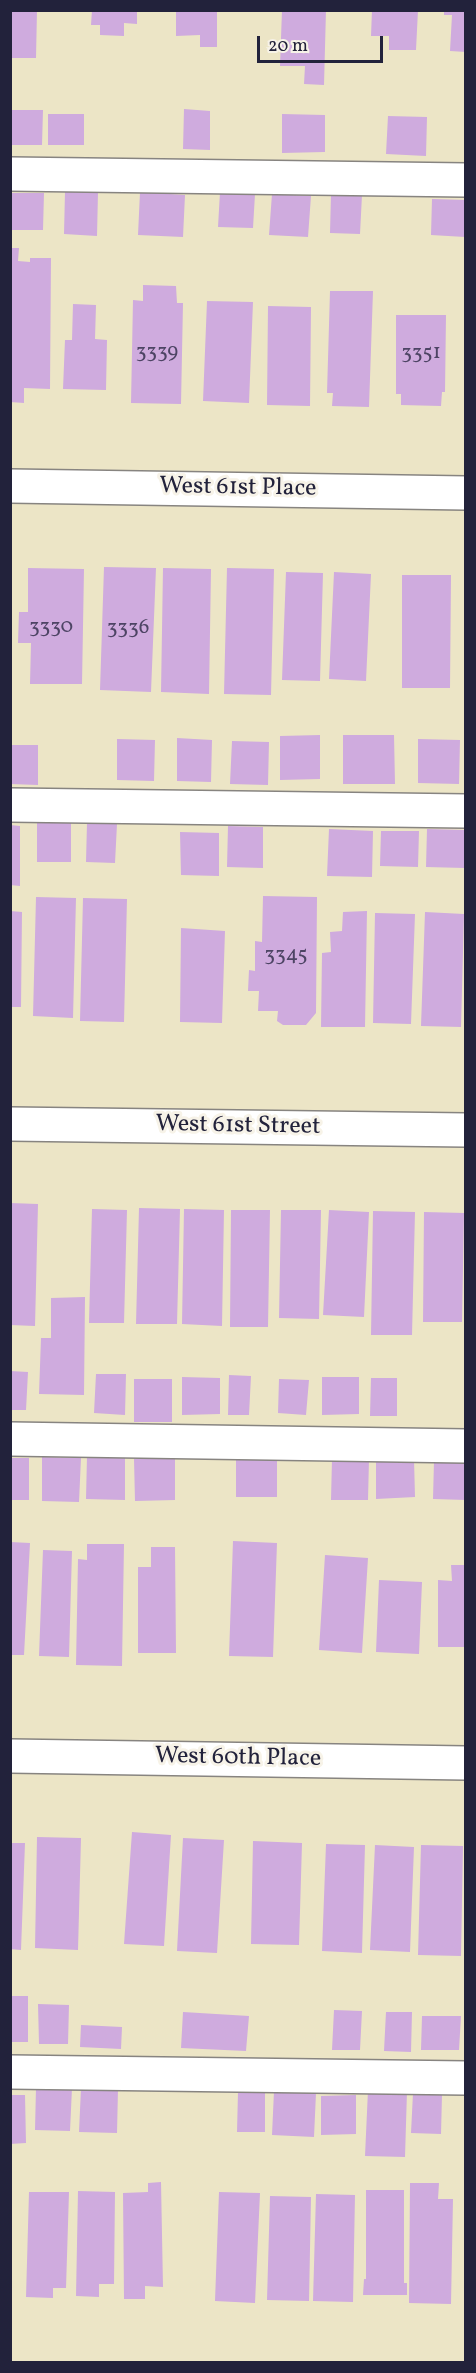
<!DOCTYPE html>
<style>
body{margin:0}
#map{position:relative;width:476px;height:2373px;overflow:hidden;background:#ece5c6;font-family:Vollkorn,serif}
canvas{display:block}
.frame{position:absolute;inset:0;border:12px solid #22223b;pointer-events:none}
.scale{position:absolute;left:257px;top:36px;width:126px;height:27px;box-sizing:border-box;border:3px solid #22223b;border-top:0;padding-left:8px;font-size:18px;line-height:21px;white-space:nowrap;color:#22223b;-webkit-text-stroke:4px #f7f3e8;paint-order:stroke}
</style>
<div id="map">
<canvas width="476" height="2373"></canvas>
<div class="frame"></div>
<div class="scale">20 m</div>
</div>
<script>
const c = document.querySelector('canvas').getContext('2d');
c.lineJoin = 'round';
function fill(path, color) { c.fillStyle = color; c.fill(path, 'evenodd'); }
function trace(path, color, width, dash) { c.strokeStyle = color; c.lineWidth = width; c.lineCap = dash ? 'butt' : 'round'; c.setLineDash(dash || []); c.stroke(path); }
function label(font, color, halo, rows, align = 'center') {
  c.font = font + ' Vollkorn,serif'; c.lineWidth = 6; c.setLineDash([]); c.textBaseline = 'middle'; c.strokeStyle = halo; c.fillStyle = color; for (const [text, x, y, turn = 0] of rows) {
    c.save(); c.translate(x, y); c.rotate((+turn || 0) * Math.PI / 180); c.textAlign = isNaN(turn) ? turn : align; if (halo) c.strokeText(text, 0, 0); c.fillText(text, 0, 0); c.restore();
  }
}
const building = new Path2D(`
 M 10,10 L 37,10 L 36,58 L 10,58 Z
 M 92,10 L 137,10 L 137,24 L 124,23 L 124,36 L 100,35 L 100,25 L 91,25 Z
 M 176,10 L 217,10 L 217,47 L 200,47 L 200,35 L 176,36 Z
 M 282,10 L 326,10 L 324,85 L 304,84 L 305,66 L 280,66 Z
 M 372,10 L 418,10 L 416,50 L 389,50 L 389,36 L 371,36 Z
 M 444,10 L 466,10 L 466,52 L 450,51 L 452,15 L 444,15 Z
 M 184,109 L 210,111 L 210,150 L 183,149 Z
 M 10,110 L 43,110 L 42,145 L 10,145 Z
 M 48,114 L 84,114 L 84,145 L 48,145 Z
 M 282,114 L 325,115 L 325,152 L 282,153 Z
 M 388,116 L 427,117 L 426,156 L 386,154 Z
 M 65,192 L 98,192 L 97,236 L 64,234 Z
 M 140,192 L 185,195 L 183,237 L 138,235 Z
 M 220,192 L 255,194 L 253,228 L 218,227 Z
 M 10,193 L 44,193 L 43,230 L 10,230 Z
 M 272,194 L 311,196 L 308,237 L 269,235 Z
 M 331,194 L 362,195 L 360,234 L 330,233 Z
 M 432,199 L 466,200 L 465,237 L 431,235 Z
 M 10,248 L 19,248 L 18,261 L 30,262 L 30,258 L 51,258 L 50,389 L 24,388 L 24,403 L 10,402 Z
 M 143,285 L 176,286 L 177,303 L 183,303 L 181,404 L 131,403 L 133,300 L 143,301 Z
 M 330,291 L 373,291 L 369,407 L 332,406 L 333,393 L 327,393 Z
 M 207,301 L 253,302 L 249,403 L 203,401 Z
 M 73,304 L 96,305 L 95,339 L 107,340 L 106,390 L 63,389 L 65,340 L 72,340 Z
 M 268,306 L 311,307 L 310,406 L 267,405 Z
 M 396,315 L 446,315 L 445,392 L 442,392 L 441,406 L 401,405 L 401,394 L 396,394 Z
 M 104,567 L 156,568 L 151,692 L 100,690 Z
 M 28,568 L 84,569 L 82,684 L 30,684 L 31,643 L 18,643 L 19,612 L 28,612 Z
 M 163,568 L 211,569 L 209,694 L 161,692 Z
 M 227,568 L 274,569 L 271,695 L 224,694 Z
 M 286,572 L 323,573 L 320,681 L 282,680 Z
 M 334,572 L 371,574 L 366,681 L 329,679 Z
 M 402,575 L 451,575 L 450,688 L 402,688 Z
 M 320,735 L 320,779 L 280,780 L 280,736 Z
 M 343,735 L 394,735 L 395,784 L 343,784 Z
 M 177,738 L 212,740 L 211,782 L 177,781 Z
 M 117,739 L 155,740 L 154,781 L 117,780 Z
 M 418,739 L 460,740 L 459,784 L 418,783 Z
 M 232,741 L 269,742 L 268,785 L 230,784 Z
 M 10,745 L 38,745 L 38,785 L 10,784 Z
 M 37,822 L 71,823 L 71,862 L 37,862 Z
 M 87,823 L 117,824 L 115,863 L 86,862 Z
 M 10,825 L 20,826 L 20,886 L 10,885 Z
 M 228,826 L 263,827 L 263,868 L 227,867 Z
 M 329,829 L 373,831 L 372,877 L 327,876 Z
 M 427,829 L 465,830 L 465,868 L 426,867 Z
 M 381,831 L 419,831 L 418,867 L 380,866 Z
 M 180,832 L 219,833 L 219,876 L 181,875 Z
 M 263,896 L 317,897 L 316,1013 L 306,1025 L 283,1025 L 277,1021 L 278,1011 L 258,1011 L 259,991 L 248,991 L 249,970 L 255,971 L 255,941 L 262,942 Z
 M 36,897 L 76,898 L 73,1018 L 33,1016 Z
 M 83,898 L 127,899 L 124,1022 L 80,1021 Z
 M 10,911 L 22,912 L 21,1007 L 10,1007 Z
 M 367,911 L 365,1027 L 321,1027 L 322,953 L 331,952 L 330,932 L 342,931 L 343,912 Z
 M 425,912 L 464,914 L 461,1027 L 421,1026 Z
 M 375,913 L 415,914 L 411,1024 L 373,1023 Z
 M 181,928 L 225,931 L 222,1023 L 180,1022 Z
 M 10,1203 L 38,1204 L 35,1326 L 10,1325 Z
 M 139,1208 L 180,1209 L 177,1324 L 136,1324 Z
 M 92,1209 L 127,1210 L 124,1323 L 89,1323 Z
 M 184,1209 L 224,1210 L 222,1326 L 182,1324 Z
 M 231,1210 L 270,1210 L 268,1327 L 230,1327 Z
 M 281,1210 L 321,1210 L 319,1319 L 279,1318 Z
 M 329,1210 L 369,1212 L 364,1317 L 323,1315 Z
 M 373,1211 L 415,1212 L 412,1335 L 371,1335 Z
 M 424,1212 L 464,1213 L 462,1322 L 423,1322 Z
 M 85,1297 L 84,1395 L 39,1394 L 41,1338 L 51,1338 L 51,1298 Z
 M 10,1371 L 28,1372 L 26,1410 L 10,1410 Z
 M 96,1374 L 126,1374 L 125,1415 L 94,1413 Z
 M 229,1375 L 251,1376 L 249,1415 L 228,1415 Z
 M 182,1377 L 220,1378 L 220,1414 L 182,1415 Z
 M 322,1377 L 359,1377 L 359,1414 L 322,1415 Z
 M 371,1378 L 397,1378 L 397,1416 L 370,1416 Z
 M 134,1379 L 172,1379 L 172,1422 L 134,1422 Z
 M 279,1379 L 309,1380 L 306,1415 L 278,1413 Z
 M 87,1456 L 125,1456 L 125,1500 L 86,1499 Z
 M 236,1456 L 277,1456 L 277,1497 L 236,1497 Z
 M 42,1457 L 81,1458 L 79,1502 L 42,1501 Z
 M 10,1458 L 29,1458 L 29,1500 L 10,1500 Z
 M 134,1459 L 175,1459 L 175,1500 L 135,1501 Z
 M 332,1459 L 369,1459 L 368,1500 L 331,1500 Z
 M 414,1459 L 415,1497 L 376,1499 L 376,1460 Z
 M 434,1461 L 466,1461 L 466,1500 L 433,1499 Z
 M 233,1541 L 277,1543 L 273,1657 L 229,1656 Z
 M 10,1542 L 30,1543 L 24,1655 L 10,1655 Z
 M 87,1544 L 124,1544 L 122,1666 L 76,1665 L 78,1559 L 87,1560 Z
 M 151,1547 L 175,1547 L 176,1653 L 138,1653 L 138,1567 L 151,1567 Z
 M 43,1550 L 72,1551 L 69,1657 L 39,1656 Z
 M 325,1555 L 368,1558 L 362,1653 L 319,1650 Z
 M 451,1565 L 466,1565 L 466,1647 L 438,1647 L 438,1580 L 452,1581 Z
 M 379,1580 L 422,1582 L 419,1654 L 376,1652 Z
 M 132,1832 L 171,1835 L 164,1946 L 124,1944 Z
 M 37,1837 L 81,1838 L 78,1950 L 35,1948 Z
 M 183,1838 L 224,1840 L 217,1953 L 177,1951 Z
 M 253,1841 L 302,1843 L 299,1945 L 251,1944 Z
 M 10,1843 L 25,1843 L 21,1950 L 10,1949 Z
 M 326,1844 L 365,1845 L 362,1953 L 322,1951 Z
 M 375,1845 L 414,1847 L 410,1952 L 370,1950 Z
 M 421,1845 L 463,1846 L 461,1956 L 418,1955 Z
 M 10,1996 L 28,1996 L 28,2042 L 10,2042 Z
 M 38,2004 L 69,2005 L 68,2044 L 39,2044 Z
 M 334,2010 L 362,2011 L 360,2050 L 332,2050 Z
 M 183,2012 L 249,2016 L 246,2051 L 181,2048 Z
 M 386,2012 L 412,2012 L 411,2052 L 384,2051 Z
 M 422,2016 L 461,2016 L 459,2050 L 421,2050 Z
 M 81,2025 L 122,2027 L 121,2049 L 80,2047 Z
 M 36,2088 L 72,2088 L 70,2131 L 35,2130 Z
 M 81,2088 L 118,2089 L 117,2133 L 79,2132 Z
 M 368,2090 L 407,2091 L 405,2157 L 365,2156 Z
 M 274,2091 L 316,2093 L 314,2137 L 272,2135 Z
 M 238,2092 L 265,2092 L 265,2132 L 237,2132 Z
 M 413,2093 L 442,2095 L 441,2134 L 411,2133 Z
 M 10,2095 L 25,2095 L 26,2143 L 10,2144 Z
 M 356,2095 L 356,2134 L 321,2135 L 321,2096 Z
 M 161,2182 L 163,2287 L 145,2286 L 145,2299 L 124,2299 L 123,2193 L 148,2192 L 148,2183 Z
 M 410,2183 L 439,2183 L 438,2199 L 453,2199 L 451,2304 L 409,2303 Z
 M 366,2190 L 404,2190 L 404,2283 L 407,2283 L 407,2295 L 363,2295 L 364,2279 L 366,2279 Z
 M 78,2191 L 115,2192 L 114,2284 L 99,2284 L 99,2297 L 76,2296 Z
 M 29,2192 L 69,2192 L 66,2288 L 53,2288 L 53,2298 L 26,2297 Z
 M 219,2192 L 260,2193 L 255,2303 L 215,2301 Z
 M 316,2194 L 355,2195 L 353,2302 L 313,2301 Z
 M 270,2196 L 311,2197 L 309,2301 L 267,2300 Z`);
const minor = new Path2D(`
 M 10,174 L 466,180
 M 10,486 L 466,493
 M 10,805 L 466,811
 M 10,1124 L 466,1130
 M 10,1439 L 466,1446
 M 10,1756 L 466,1763
 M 10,2072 L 466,2078`);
const numberNames = [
 ["3339",157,353],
 ["3351",421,354],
 ["3330",51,628],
 ["3336",128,629],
 ["3345",286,956]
];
const streetNames = [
 ["West 61st Place",238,489,1],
 ["West 61st Street",238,1127,1],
 ["West 60th Place",238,1759,1]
];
fill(building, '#cfabde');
trace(minor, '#878480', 36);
trace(minor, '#fff', 33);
label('21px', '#4d4464', null, numberNames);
label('24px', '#22223b', '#f7f3e8', streetNames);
</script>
